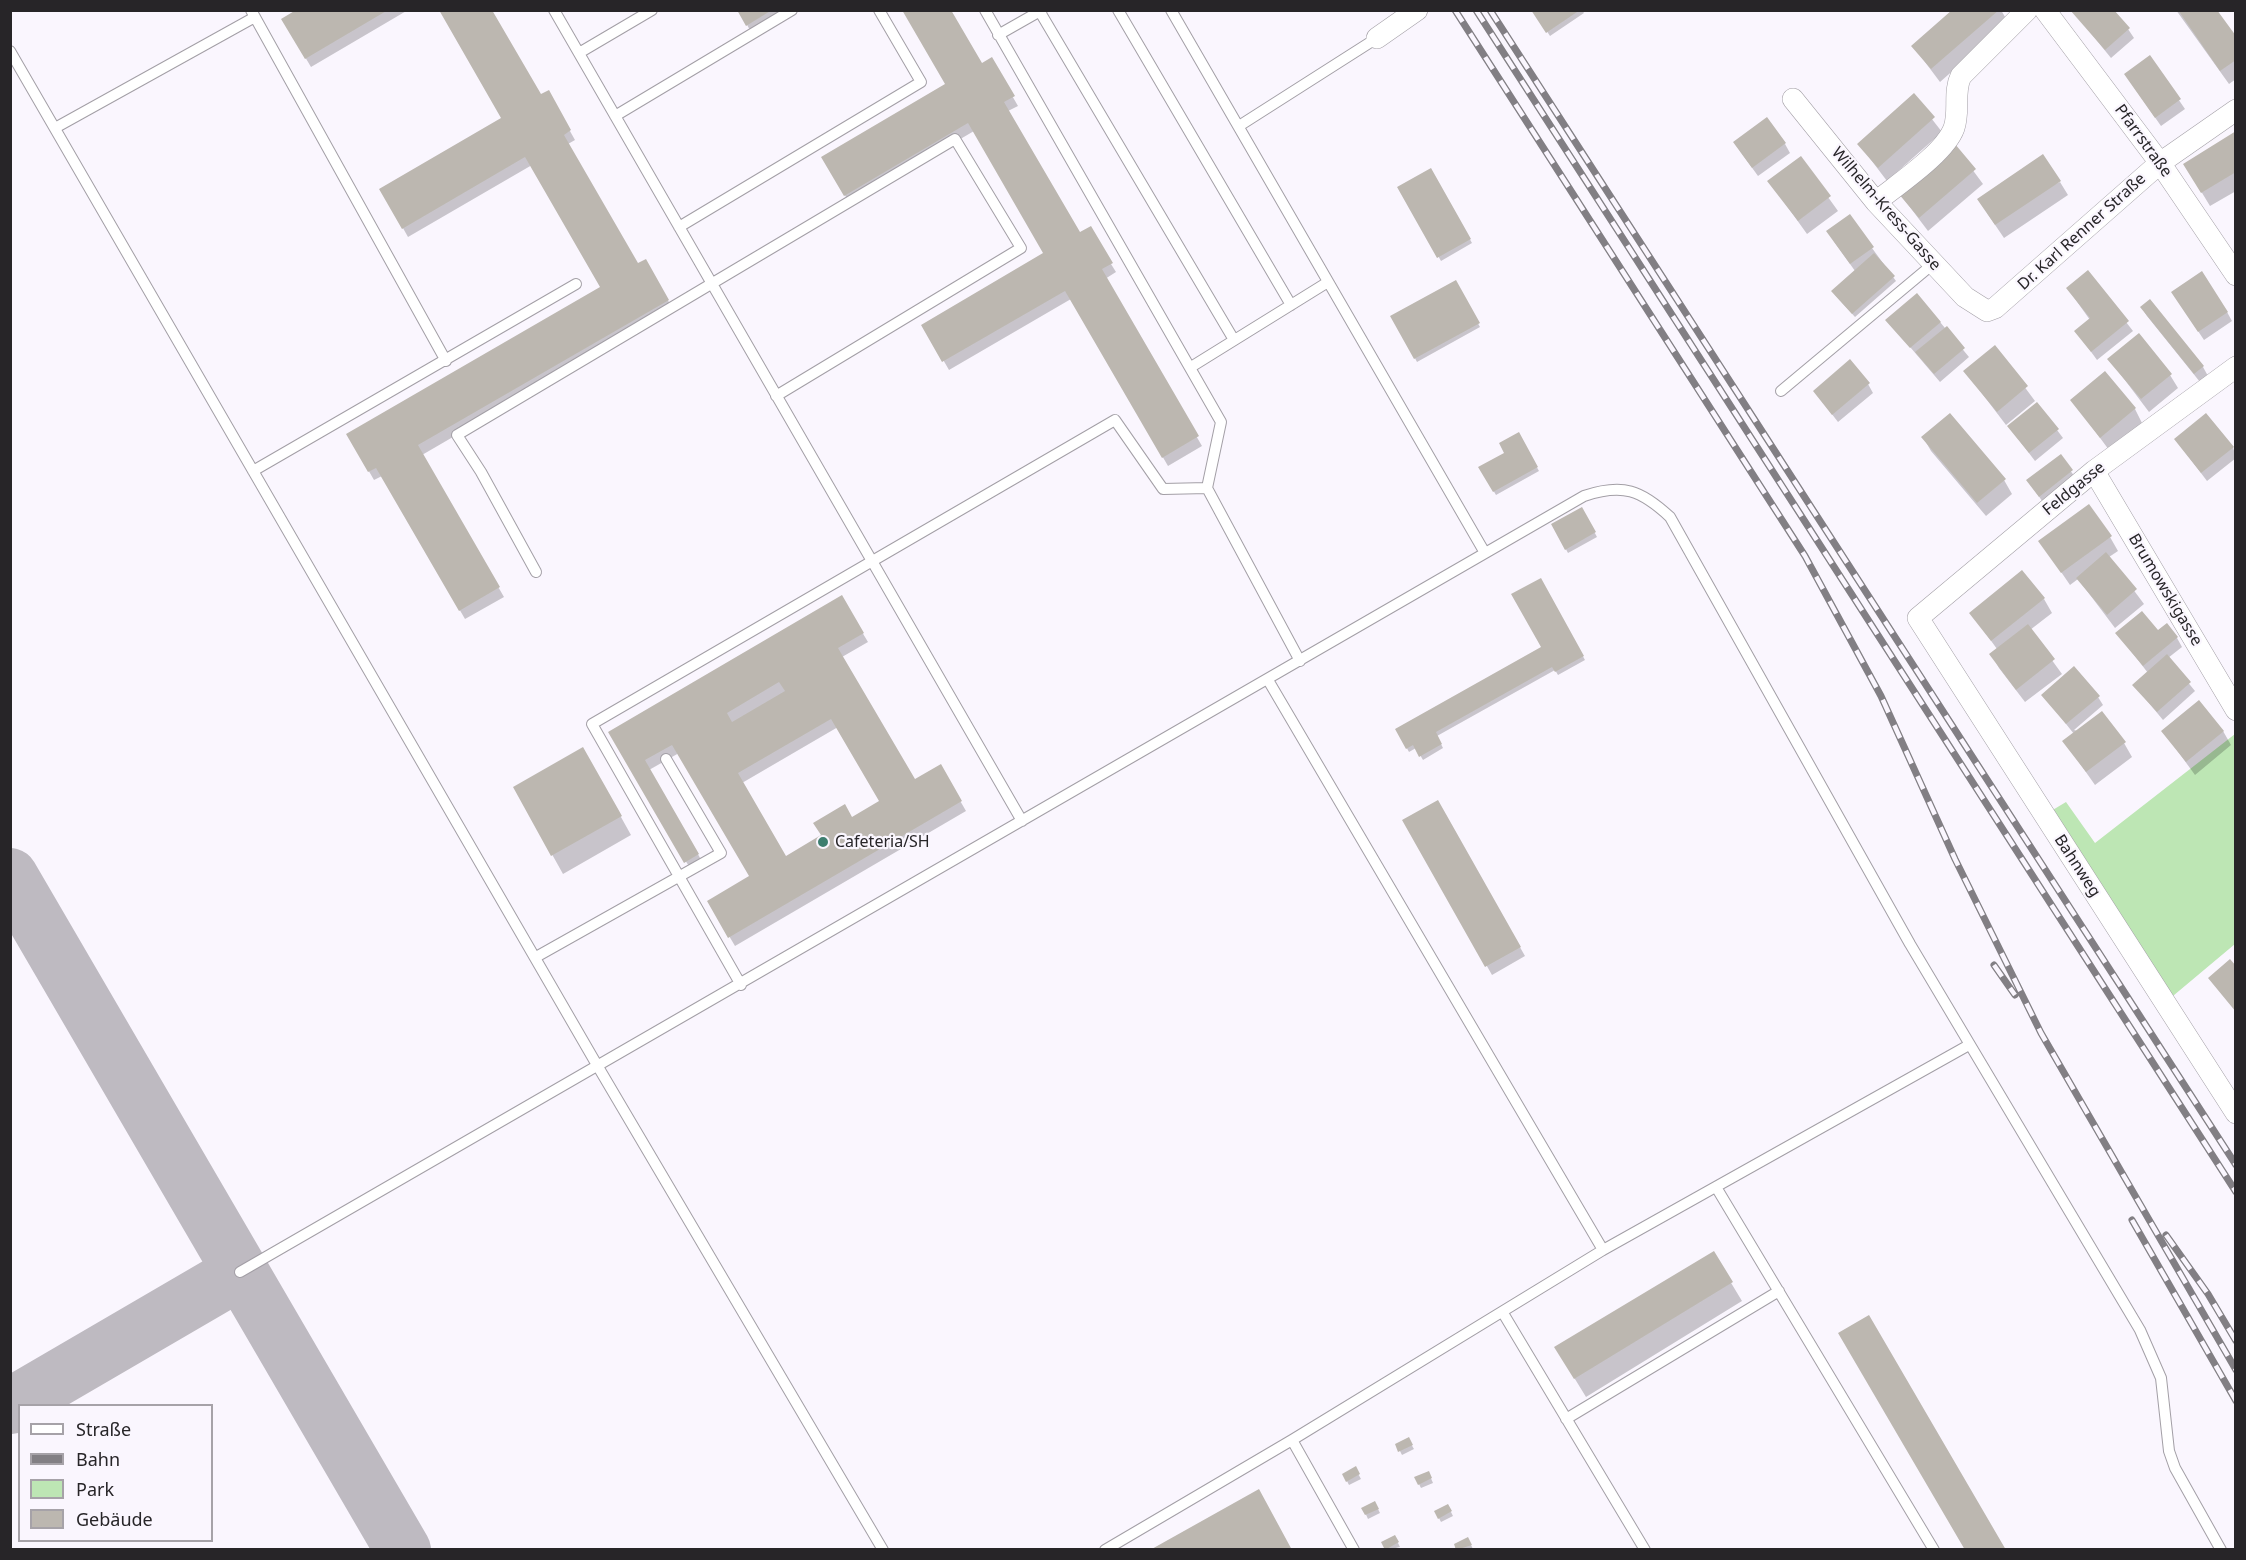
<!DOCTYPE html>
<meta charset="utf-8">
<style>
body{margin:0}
#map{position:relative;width:2246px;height:1560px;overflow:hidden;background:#faf6fe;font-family:"Noto Sans",sans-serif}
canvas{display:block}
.frame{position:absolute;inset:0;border:12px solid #272528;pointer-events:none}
.legend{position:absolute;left:18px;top:1404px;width:195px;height:138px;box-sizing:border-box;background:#faf6fe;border:2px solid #a6a2a8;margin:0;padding:8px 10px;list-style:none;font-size:18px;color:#272528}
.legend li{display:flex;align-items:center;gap:12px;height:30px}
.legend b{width:30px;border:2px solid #a6a2a8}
</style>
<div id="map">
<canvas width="2246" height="1560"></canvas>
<div class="frame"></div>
<ul class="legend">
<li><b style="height:8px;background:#fff"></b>Straße</li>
<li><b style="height:8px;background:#827f84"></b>Bahn</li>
<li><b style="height:16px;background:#bde6b4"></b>Park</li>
<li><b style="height:16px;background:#bcb7b0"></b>Gebäude</li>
</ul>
</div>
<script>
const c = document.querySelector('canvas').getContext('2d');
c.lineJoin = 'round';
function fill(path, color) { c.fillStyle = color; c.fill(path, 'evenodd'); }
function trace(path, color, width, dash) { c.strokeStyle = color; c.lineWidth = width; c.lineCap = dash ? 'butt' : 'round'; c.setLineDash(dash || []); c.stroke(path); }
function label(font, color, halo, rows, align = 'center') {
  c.font = font + ' "Noto Sans",sans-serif'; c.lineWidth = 4.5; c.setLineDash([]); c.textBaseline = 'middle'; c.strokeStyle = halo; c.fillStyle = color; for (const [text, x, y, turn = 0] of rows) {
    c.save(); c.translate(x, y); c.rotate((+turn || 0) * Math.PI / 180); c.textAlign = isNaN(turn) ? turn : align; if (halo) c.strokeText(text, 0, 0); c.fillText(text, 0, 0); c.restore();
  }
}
const green = new Path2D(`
 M 2235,734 L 2235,944 L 2161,1006 L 2041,817 L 2066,802 L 2095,843 Z`);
const shadow = new Path2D(`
 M 299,10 L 408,10 L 311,67 L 283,20 Z
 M 739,10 L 792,10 L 752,34 Z
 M 1533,10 L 1582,10 L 1584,13 L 1550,36 Z
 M 1954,10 L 2001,10 L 2008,22 L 1940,82 L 1913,46 Z
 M 2072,10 L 2128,29 L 2134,38 L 2111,58 Z
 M 2176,10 L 2216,10 L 2236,38 L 2236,79 L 2229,84 Z
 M 2150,58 L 2185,109 L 2161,126 L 2131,83 Z
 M 991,59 L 1018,106 L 1008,111 L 1079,234 L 1111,264 L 1116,272 L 1105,279 L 1202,446 L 1168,466 L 1071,299 L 949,370 L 923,325 L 1045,254 L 974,131 L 850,204 L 823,157 Z
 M 548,92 L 575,140 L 568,144 L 638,265 L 645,261 L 673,309 L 422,455 L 504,597 L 465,619 L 382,476 L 374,480 L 348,435 L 602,288 L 532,165 L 408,237 L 381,189 Z
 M 1914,96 L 1942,132 L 1887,181 L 1859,144 Z
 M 2236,133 L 2236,191 L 2210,206 L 2193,178 Z
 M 1785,144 L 1790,153 L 1758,176 L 1740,151 Z
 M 1955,146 L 1983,184 L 1928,231 L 1900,194 Z
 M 1800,158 L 1838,211 L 1807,234 L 1769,181 Z
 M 1430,170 L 1472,243 L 1441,261 L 1399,187 Z
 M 2060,182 L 2068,195 L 2004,238 L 1987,213 Z
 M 1833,240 L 1872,248 L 1896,281 L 1855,317 L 1835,295 L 1855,271 Z
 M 2087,272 L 2133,331 L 2097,360 L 2076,331 L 2090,320 L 2068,289 Z
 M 1455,282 L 1480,327 L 1417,362 L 1393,316 Z
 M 2150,301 L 2203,367 L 2208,376 L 2200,382 L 2147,316 L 2142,308 Z
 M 2178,301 L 2227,312 L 2232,321 L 2204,340 Z
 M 1887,320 L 1940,322 L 1969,357 L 1940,382 Z
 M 1995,347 L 2035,401 L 2006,425 L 1965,371 Z
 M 2109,359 L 2170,375 L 2178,388 L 2149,412 Z
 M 1868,384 L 1873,393 L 1838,422 L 1814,391 Z
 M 2072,400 L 2135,409 L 2142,423 L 2109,450 Z
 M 2009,427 L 2057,430 L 2063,438 L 2035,461 Z
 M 1518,434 L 1539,471 L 1496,495 L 1480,468 L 1506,454 Z
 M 1923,437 L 2004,480 L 2012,494 L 1986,516 L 1931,451 Z
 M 2176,440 L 2233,447 L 2236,458 L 2207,481 Z
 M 2060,456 L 2077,480 L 2045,505 L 2028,481 Z
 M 1582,509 L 1597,537 L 1568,553 L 1553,525 Z
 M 2110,537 L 2118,551 L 2109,557 L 2144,604 L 2115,628 L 2078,579 L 2070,585 L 2040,541 Z
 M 1540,580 L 1585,660 L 1558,675 L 1555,670 L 1437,736 L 1443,748 L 1423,760 L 1416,748 L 1409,752 L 1397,730 L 1543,648 Z
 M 841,597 L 868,642 L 842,657 L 914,782 L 940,766 L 966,811 L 735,946 L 709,902 L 751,877 L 679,753 L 649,770 L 703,863 L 691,870 L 610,732 ZM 838,727 L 881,802 L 785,858 L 742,783 Z
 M 2044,599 L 2052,613 L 2030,630 L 2062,674 L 2025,702 L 1999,668 L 1991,654 L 1997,649 L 1971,613 Z
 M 2117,633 L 2158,633 L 2177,638 L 2182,647 L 2168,658 L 2195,691 L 2163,720 L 2134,685 L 2148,673 Z
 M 2043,695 L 2098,697 L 2103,705 L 2074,730 L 2124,743 L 2132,757 L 2095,785 L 2064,741 L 2074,734 Z
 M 2163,731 L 2223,731 L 2231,745 L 2195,775 Z
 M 583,749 L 631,835 L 563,874 L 515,788 Z
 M 1437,802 L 1525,956 L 1492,975 L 1404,820 Z
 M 1713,1253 L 1742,1301 L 1586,1397 L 1567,1366 Z
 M 1408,1439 L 1414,1449 L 1402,1455 L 1397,1445 Z
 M 1355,1468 L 1361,1479 L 1349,1485 L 1344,1475 Z
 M 1430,1476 L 1433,1483 L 1421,1488 L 1416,1478 Z
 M 1375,1503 L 1380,1513 L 1368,1519 L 1363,1508 Z
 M 1448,1506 L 1453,1516 L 1441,1522 L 1436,1512 Z
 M 1395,1537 L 1400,1547 L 1387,1550 L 1383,1543 Z
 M 1468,1539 L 1473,1549 L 1458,1550 L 1456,1544 Z`);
const taxiway = new Path2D(`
 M 10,876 L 403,1550
 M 10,1406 L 240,1272`);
const building = new Path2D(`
 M 296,10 L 388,10 L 305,59 L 281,19 Z
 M 439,10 L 492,10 L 541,94 L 549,90 L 571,130 L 564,135 L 638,263 L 646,259 L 669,300 L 418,445 L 500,587 L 459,611 L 376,468 L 368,472 L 346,434 L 600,287 L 525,157 L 402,229 L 379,189 L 501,118 Z
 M 737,10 L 772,10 L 746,26 Z
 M 902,10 L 951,10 L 982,63 L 992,57 L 1015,96 L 1004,102 L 1080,232 L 1091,226 L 1113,263 L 1102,269 L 1199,436 L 1162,458 L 1065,291 L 942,362 L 921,325 L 1043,253 L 968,123 L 844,196 L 821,157 L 945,84 Z
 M 1531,10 L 1580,10 L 1546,33 Z
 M 1952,10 L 1999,10 L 1931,69 L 1911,46 Z
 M 2070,10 L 2114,10 L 2130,28 L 2105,50 Z
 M 2178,10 L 2217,10 L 2236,36 L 2236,60 L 2220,71 Z
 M 2150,55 L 2181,99 L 2155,118 L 2124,74 Z
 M 1914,93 L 1935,117 L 1878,168 L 1857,144 Z
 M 1767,117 L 1786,143 L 1752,168 L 1733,142 Z
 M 2236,131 L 2236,172 L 2201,193 L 2183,164 Z
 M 1955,144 L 1976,169 L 1919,218 L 1898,193 Z
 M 2043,154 L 2061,181 L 1995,225 L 1977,199 Z
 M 1801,156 L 1831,196 L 1798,221 L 1767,181 Z
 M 1431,168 L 1471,239 L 1437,258 L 1397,187 Z
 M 1850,214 L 1874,247 L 1850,264 L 1826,231 Z
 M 1874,253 L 1895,276 L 1852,314 L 1831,291 Z
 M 2088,270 L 2129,321 L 2091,352 L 2074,331 L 2090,318 L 2066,288 Z
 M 2202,271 L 2228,312 L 2198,332 L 2171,292 Z
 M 1456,280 L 1480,323 L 1414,359 L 1390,316 Z
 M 1917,293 L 1941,322 L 1910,348 L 1885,320 Z
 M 2150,299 L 2204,366 L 2194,374 L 2140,307 Z
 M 1947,326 L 1965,348 L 1934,374 L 1915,352 Z
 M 2139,333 L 2172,374 L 2141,399 L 2107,359 Z
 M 1995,345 L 2028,386 L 1997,412 L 1963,371 Z
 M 1850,359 L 1870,383 L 1832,415 L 1813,391 Z
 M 2105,371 L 2136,408 L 2100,438 L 2070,400 Z
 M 2037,402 L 2059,429 L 2029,453 L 2007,426 Z
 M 1950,413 L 2006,479 L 1977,503 L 1921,437 Z
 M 2206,413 L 2234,447 L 2201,473 L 2174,439 Z
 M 1519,432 L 1538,467 L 1493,492 L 1478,467 L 1504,453 L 1499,443 Z
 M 2061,454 L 2073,470 L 2039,497 L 2026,480 Z
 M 2089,504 L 2112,536 L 2061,573 L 2038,541 Z
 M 1582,507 L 1596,532 L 1565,550 L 1551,524 Z
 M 2106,552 L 2137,589 L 2107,615 L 2076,578 Z
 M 2022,570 L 2045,598 L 1991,641 L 1969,613 Z
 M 1541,578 L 1584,656 L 1555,672 L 1552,667 L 1436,732 L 1442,744 L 1419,757 L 1413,745 L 1406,749 L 1395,729 L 1541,647 L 1511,594 Z
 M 842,595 L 864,633 L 838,648 L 915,779 L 941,764 L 962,801 L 728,938 L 707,901 L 749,876 L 672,745 L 645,760 L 699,854 L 684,863 L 608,732 ZM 779,682 L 785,691 L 732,722 L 727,713 ZM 831,719 L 879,801 L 852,817 L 845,804 L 813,823 L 821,835 L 786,856 L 738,773 Z
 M 2142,611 L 2158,630 L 2167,623 L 2178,637 L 2143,666 L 2115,633 Z
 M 2028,624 L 2055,659 L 2016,690 L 1989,654 Z
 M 2167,654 L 2191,682 L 2157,712 L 2132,685 Z
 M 2074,666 L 2100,696 L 2066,724 L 2041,695 Z
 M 2199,700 L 2224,731 L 2186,762 L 2161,731 Z
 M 2102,711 L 2126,742 L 2086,772 L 2062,741 Z
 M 583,747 L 622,816 L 551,856 L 513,787 Z
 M 1438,800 L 1521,947 L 1485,967 L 1402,820 Z
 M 2230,959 L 2236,966 L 2236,1012 L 2208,978 Z
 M 1714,1251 L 1733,1282 L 1574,1379 L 1554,1347 Z
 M 1869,1315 L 2006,1550 L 1965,1550 L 1838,1333 Z
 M 1409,1437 L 1413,1445 L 1398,1452 L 1395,1444 Z
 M 1356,1466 L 1360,1474 L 1346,1482 L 1342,1474 Z
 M 1429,1471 L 1432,1478 L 1418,1485 L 1414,1477 Z
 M 1259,1489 L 1292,1550 L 1150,1550 Z
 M 1375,1501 L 1379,1509 L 1365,1515 L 1361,1508 Z
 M 1448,1504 L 1452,1511 L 1438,1519 L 1434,1511 Z
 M 1395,1535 L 1399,1542 L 1385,1550 L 1381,1542 Z
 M 1468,1537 L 1472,1545 L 1456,1550 L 1454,1544 Z`);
const lane = new Path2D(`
 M 251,10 L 446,361
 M 554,10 L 1022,821
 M 985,10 L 1221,422 L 1207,488
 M 1118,10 L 1291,305
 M 1171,10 L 1485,553
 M 1040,12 L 1234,340
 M 998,35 L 1042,10
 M 10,51 L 597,1065 L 883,1550
 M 579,53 L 652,10
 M 615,116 L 792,10
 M 1239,126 L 1377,38
 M 55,128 L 255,17
 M 679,227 L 921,82 L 879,10
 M 1191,367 L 1328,282
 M 1781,391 L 1933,264
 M 253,471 L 576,284
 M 536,572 L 481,472 L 457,435 L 955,139 L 1021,248 L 776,396
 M 1268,680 L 1603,1250
 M 536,957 L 721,853 L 666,759
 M 741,985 L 592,724 C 767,624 940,520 1115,420 L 1163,489 L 1207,488 L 1300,661
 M 1716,1187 L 1934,1550
 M 240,1272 L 1584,496 C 1623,483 1641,490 1670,517 L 1910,944 L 2140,1330 L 2161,1378 L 2169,1451 L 2175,1468 L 2221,1550
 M 1503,1313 L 1645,1550
 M 1566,1419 L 1779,1291
 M 1292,1440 L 1354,1550
 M 1105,1550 L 1292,1440 L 1603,1250 L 1969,1045`);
const street = new Path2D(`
 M 2045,10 L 2160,163 L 2236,275
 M 1377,38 L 1417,10
 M 1793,99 L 1876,202 L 1965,297 L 1987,311 L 1995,308 L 2160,163 L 2236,110
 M 1876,202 C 1898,184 1945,153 1954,128 C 1960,111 1953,92 1961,76 L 2027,10
 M 2236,367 L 2094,471 L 1918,618 L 2236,1113
 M 2094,471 L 2236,710`);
const rail = new Path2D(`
 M 1455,10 L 1805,556 L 1881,696 L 1955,859 L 2041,1033 L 2236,1370
 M 1476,10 L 2236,1192
 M 1490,10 L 2236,1165
 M 1994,965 L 2015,995
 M 2132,1220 L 2236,1401
 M 2166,1235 L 2208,1294 L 2236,1341`);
const markers = [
 [823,842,6,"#3d7e6f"]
];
const streetNames = [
 ["Pfarrstraße",2143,141,54],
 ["Wilhelm-Kress-Gasse",1886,209,49],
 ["Dr. Karl Renner Straße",2082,232,-42],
 ["Feldgasse",2074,489,-39],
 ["Brumowskigasse",2165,590,59],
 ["Bahnweg",2077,866,57]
];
const poiNames = [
 ["Cafeteria/SH",835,842]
];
fill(green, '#bde6b4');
fill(shadow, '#0003');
trace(taxiway, '#bebac1', 56);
fill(building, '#bcb7b0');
trace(lane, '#a39fa6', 12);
trace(street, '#a39fa6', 22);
trace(lane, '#fff', 10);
trace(street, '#fff', 21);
trace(rail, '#827f84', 7);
trace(rail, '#faf6fe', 4.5, [14]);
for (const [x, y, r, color] of markers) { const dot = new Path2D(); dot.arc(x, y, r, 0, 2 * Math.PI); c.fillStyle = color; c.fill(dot); trace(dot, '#faf6fe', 2); }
label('16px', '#272528', '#faf6fe', streetNames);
label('16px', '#272528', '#faf6fe', poiNames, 'left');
</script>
